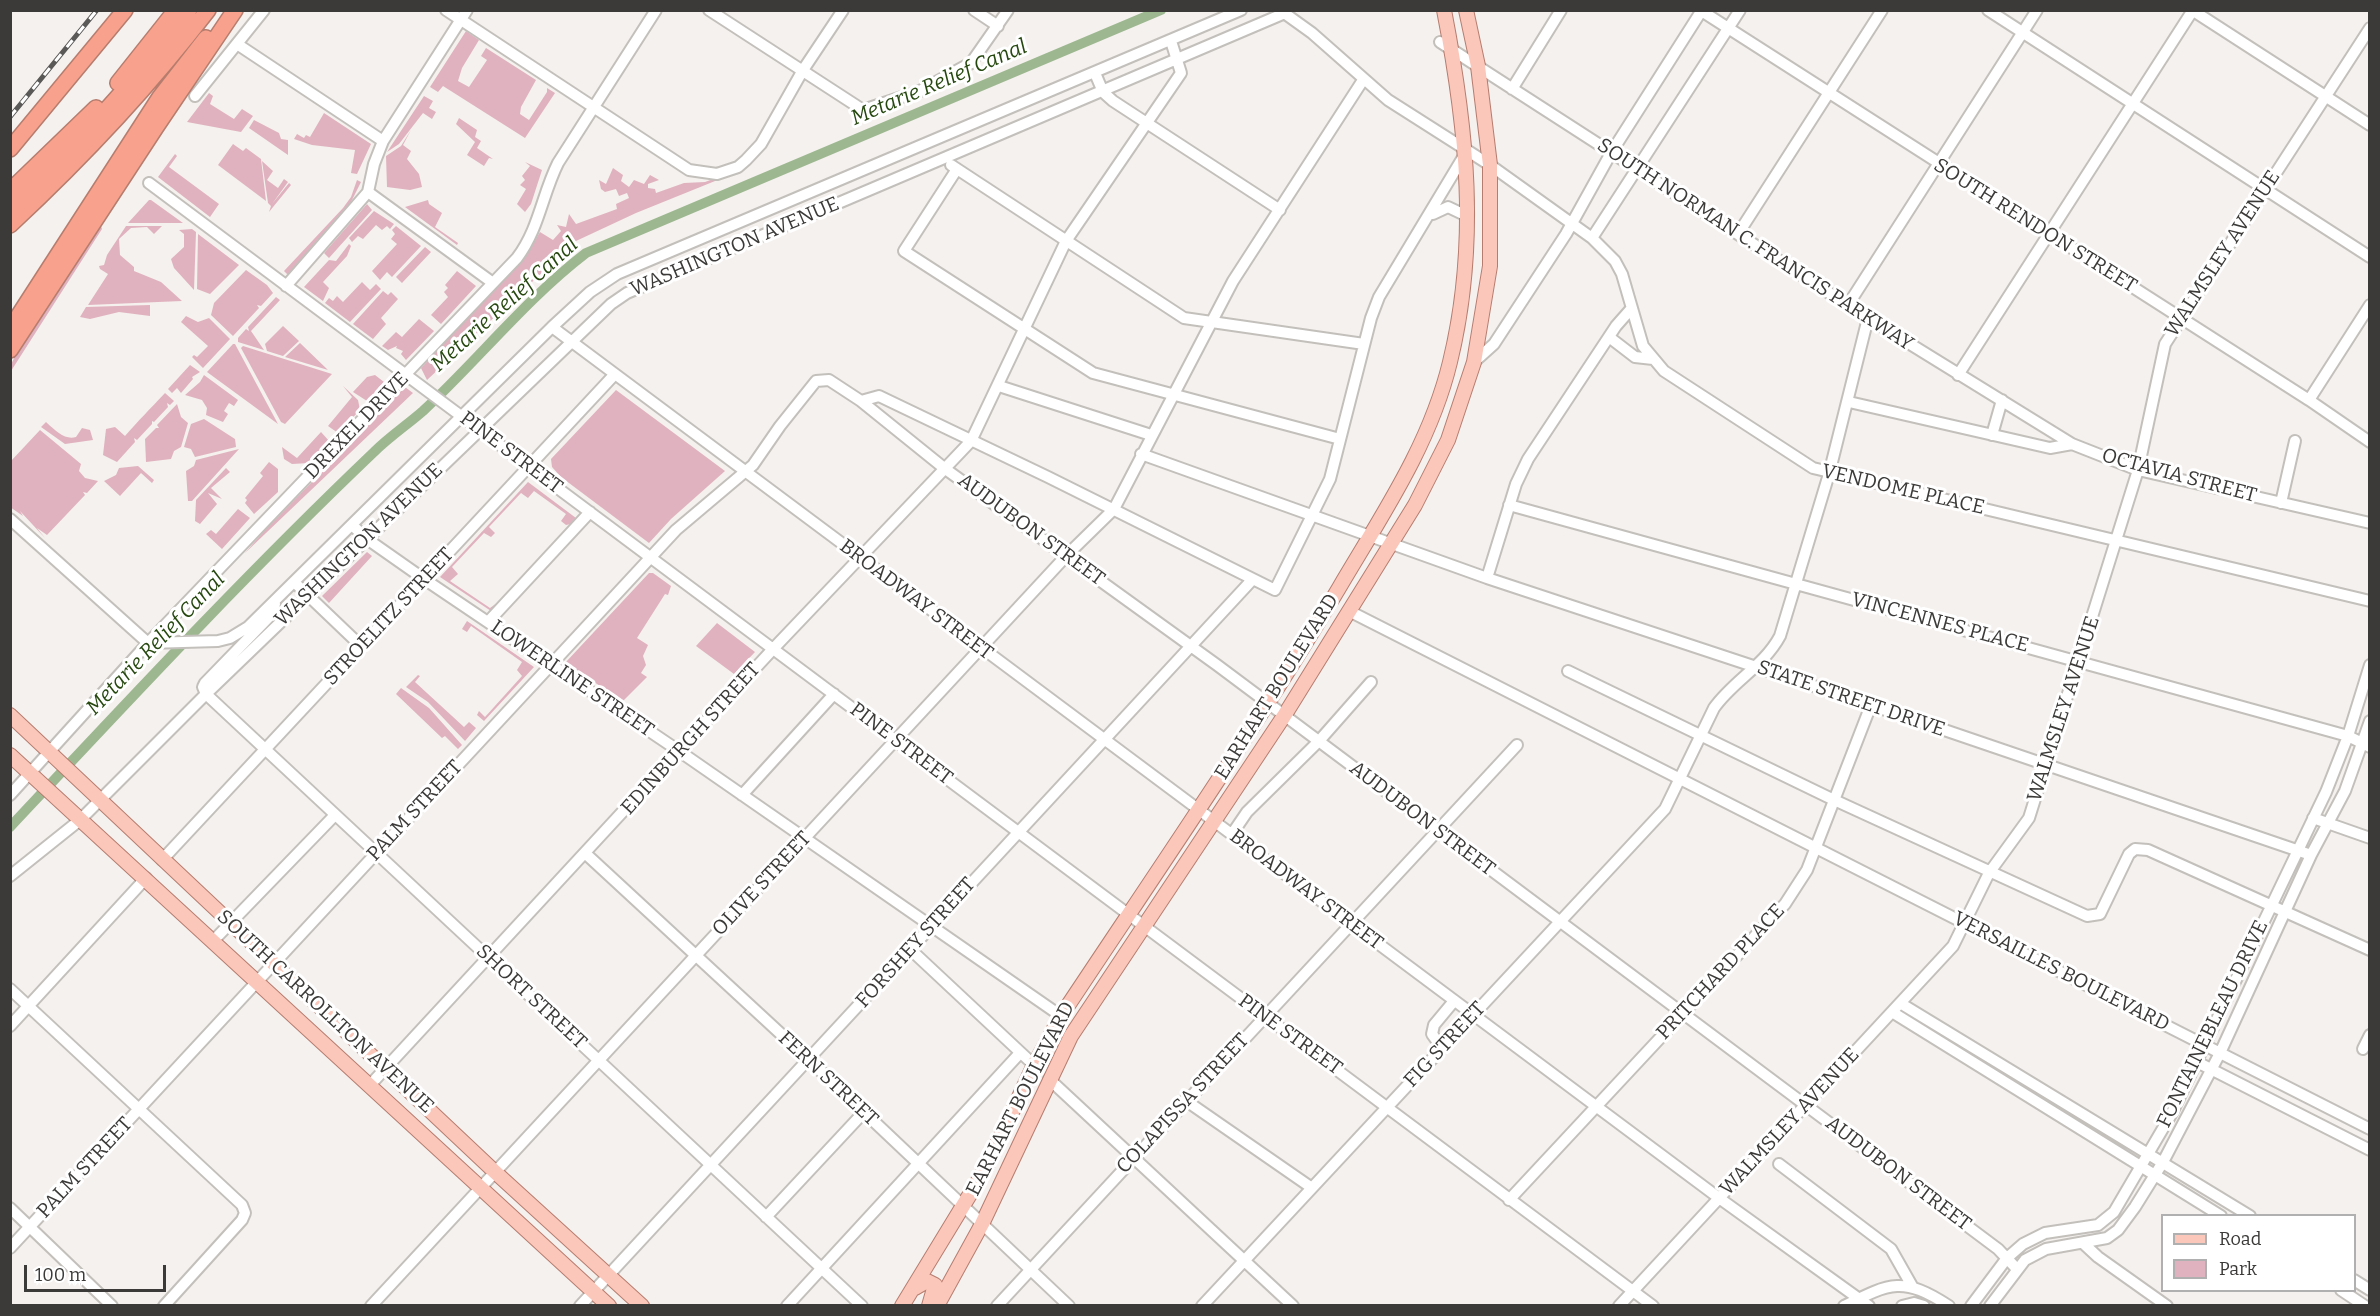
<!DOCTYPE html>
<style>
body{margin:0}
#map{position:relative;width:2380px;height:1316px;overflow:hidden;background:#f5f1ee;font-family:Bitter,serif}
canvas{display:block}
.frame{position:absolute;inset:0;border:12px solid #3b3a39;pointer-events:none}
.legend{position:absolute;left:2161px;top:1214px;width:195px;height:78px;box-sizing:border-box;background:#fff;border:2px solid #b1b0b0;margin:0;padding:8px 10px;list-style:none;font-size:18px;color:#3b3a39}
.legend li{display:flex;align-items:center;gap:12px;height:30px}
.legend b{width:30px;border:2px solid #b1b0b0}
.scale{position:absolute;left:24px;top:1265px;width:142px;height:27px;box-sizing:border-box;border:3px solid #3b3a39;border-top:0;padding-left:8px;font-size:18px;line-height:21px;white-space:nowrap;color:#3b3a39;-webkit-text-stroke:4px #fff;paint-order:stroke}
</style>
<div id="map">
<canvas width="2380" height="1316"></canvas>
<div class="frame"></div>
<ul class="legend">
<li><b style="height:8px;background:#fbc7ba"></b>Road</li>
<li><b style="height:16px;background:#e0b2bf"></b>Park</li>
</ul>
<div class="scale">100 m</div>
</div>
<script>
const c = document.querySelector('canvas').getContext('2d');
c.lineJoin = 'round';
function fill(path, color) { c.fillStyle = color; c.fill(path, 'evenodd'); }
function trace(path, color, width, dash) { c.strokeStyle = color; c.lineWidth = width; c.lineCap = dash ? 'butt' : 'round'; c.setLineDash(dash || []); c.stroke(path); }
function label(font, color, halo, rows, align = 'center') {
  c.font = font + ' Bitter,serif'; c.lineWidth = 6; c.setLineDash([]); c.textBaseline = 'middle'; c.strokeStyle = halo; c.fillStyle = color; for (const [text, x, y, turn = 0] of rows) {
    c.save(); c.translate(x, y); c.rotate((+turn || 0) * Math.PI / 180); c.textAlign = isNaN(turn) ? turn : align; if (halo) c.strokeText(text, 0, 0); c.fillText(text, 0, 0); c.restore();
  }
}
const green = new Path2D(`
 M 466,31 L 479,40 L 462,68 L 458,81 L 469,87 L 487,60 L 481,56 L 486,48 L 536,80 L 521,107 L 520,114 L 529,120 L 547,92 L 547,88 L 555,93 L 525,138 L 443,86 L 438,92 L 430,87 Z
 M 209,93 L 213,96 L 210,104 L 234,119 L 242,109 L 253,116 L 241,132 L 187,122 Z
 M 424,96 L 433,101 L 429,108 L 436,112 L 432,119 L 423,113 L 399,144 L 387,152 Z
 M 324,113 L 371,144 L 357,174 L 351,173 L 355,150 L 312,145 L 294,139 L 297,134 L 304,138 L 306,135 L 310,137 Z
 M 459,118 L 477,130 L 475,137 L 481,141 L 477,148 L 493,159 L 489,158 L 484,166 L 467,155 L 475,142 L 456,124 Z
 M 254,120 L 279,133 L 281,139 L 288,140 L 288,155 L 249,128 Z
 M 411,130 L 403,145 L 411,151 L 407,159 L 419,174 L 422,187 L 410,190 L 387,187 L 386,156 L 401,146 Z
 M 233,144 L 243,151 L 246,148 L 261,159 L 266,201 L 218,165 Z
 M 175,154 L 177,156 L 169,167 L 219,204 L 210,217 L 158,177 Z
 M 262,161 L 273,171 L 267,180 L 278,188 L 284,179 L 288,182 L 272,204 L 289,183 L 291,185 L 269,212 L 271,206 L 268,203 Z
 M 525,162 L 542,170 L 531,204 L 525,212 L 517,204 L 526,189 L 520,185 L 525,180 L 522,176 L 530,166 Z
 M 613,168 L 623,175 L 621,181 L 629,187 L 634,180 L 644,184 L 650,175 L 659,180 L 648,184 L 648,188 L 655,189 L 656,193 L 684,183 L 705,182 L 724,175 L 725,177 L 636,213 L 576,241 L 427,380 L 421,368 L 527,254 L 540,232 L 553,240 L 561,231 L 557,225 L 566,227 L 569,214 L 576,224 L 617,209 L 616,204 L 629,198 L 627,193 L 619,196 L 616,189 L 605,192 L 601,189 L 599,180 L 606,184 Z
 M 357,180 L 361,182 L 349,206 L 288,275 L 284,271 L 343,208 L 351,197 Z
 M 149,200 L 151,200 L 183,223 L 128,223 Z
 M 428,200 L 429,204 L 442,213 L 435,227 L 458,243 L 457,245 L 405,207 Z
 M 367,204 L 372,210 L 329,258 L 324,253 Z
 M 374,211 L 394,224 L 390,229 L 387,226 L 382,230 L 376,225 L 363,239 L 358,236 L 352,242 L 349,238 Z
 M 101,226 L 102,229 L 11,371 L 11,364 L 17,353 Z
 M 126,226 L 162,226 L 154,234 L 147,227 L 131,228 L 119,239 L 120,255 L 134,267 L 134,271 L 161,282 L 182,301 L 88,305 L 108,274 L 100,269 L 99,266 L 104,265 L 107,255 Z
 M 396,226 L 421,246 L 392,277 L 387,272 L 380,280 L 372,271 L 397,244 L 391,239 L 395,234 L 392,230 Z
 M 192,229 L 196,232 L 194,290 L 174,268 L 171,259 L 184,247 L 184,234 L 179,230 Z
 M 198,234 L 239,265 L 210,294 L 197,289 Z
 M 349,244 L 351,246 L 347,256 L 323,282 L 329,288 L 323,301 L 304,287 L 329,260 L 336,261 Z
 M 425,247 L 431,252 L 402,283 L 396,277 Z
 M 246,270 L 267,285 L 273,293 L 261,306 L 257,305 L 259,308 L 233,336 L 211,315 L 214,303 Z
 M 457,271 L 476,286 L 441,324 L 431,315 L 448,297 L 444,292 L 448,288 L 445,285 Z
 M 362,282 L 370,290 L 376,284 L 381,289 L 350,322 L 325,303 L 329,298 L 333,301 L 337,296 L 343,302 Z
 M 383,291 L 388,295 L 391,292 L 398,299 L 381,318 L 386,324 L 373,339 L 353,324 Z
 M 276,297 L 280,300 L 251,331 L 264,350 L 238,342 L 238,338 L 246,329 L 249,331 L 248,327 Z
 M 150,305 L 150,316 L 119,312 L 90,319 L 80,317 L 86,307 Z
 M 186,316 L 198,322 L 209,318 L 230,339 L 203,368 L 192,357 L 194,355 L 197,357 L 208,346 L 181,322 Z
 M 419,319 L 434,331 L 406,360 L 401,354 L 403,351 L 396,348 L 397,346 L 388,350 L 382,346 L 396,332 L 402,337 Z
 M 283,326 L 299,341 L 283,356 L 267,351 L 265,344 Z
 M 300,343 L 328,370 L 285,357 Z
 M 233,344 L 235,344 L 278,424 L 207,372 Z
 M 243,346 L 332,374 L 285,424 L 281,422 L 241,348 Z
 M 190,365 L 200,372 L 192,377 L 193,379 L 181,393 L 177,388 L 172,393 L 168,389 Z
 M 204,375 L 238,400 L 234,406 L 229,403 L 224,411 L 228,414 L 223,422 L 206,415 L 207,408 L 202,400 L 185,395 L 200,382 Z
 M 375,375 L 384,382 L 367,401 L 353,392 L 367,377 Z
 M 343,386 L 358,400 L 360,410 L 338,433 L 328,426 L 352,397 Z
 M 405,387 L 413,393 L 245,553 L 264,531 Z
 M 616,390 L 725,471 L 671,519 L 649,543 L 561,477 L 552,467 L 551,459 Z
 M 165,393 L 174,401 L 170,405 L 167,403 L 168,407 L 154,422 L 152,421 L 152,424 L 137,440 L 134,438 L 135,442 L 117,462 L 103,455 L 106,429 L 115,427 L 125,436 C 139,420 149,410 165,393 Z
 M 177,404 L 181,417 L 188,423 L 181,447 L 174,451 L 171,459 L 146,462 L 145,439 L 156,428 L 159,428 L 157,425 Z
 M 204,419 L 235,439 L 236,447 L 195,457 L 191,449 L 184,447 L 191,424 Z
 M 46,422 C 57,432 65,440 76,437 L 82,428 L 90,430 L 93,440 L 65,444 L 41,427 Z
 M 40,430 L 81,464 L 79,471 L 85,478 L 98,481 L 87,493 L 83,492 L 85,495 L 47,535 L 37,528 L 45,538 L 20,511 L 23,516 L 10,507 L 11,461 Z
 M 321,432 L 330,442 L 309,463 L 292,464 L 284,459 L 282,447 L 297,458 Z
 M 239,449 L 192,501 L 188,501 L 186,471 L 194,466 L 196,460 Z
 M 269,462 L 278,469 L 278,492 L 254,514 L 245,503 L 247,500 L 245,498 L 263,476 L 260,473 Z
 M 138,466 L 154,480 L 152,483 L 141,473 L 120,496 L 104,481 L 116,475 L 119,468 Z
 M 226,468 L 230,472 L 211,488 L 222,499 L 208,493 L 217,504 L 200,524 L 195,521 L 196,500 Z
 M 528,482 L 576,518 L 571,524 L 566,525 L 561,521 L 566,514 L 534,491 L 528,498 L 521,493 L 489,527 L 495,533 L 491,537 L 484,533 L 452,567 L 458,574 L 450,581 L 490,608 L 497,603 L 491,611 L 440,577 Z
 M 238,509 L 250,518 L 222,549 L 206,534 L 211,530 L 216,534 Z
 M 367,552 L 372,556 L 329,603 L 322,596 Z
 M 649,573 L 653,573 L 671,586 L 668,595 L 665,594 L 637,638 L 648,645 L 643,656 L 646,665 L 641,673 L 647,677 L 623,701 L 565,663 Z
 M 467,621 L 534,667 L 484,721 L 477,715 L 479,711 L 485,717 L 522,676 L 517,670 L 522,662 L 471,626 L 467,632 L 462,629 Z
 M 717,623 L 755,652 L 734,674 L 696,646 Z
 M 418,675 L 420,676 L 415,682 L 464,727 L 469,722 L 476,728 L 465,741 L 428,702 L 406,687 Z
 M 401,688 L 429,708 L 462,745 L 458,749 L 445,736 L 442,738 L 396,694 Z`);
const canal = new Path2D(`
 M 10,827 C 129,700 248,572 374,452 C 389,437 407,425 423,411 C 478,360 526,299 586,253 L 1161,10`);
const minor = new Path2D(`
 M 446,10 L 689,170 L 717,174 L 738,167 L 746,160 L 761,144 L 803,70 L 843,10
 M 709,10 L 863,110 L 920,91 L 971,63 L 1008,10
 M 974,10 L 998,26
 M 1280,10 L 1312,33 L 1388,100 L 1490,165 L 1592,238 L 1615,261 L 1622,274 L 1643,346 L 1664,371 L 1813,468 L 2370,601
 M 1700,10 L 2309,400 L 2370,442
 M 1988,10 L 2370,257
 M 2192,10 L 2370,125
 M 1440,42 L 1868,318 L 2072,444 L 2138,470 L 2370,523
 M 237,44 L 383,141
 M 1095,73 L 1103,92 L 1113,101 L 1280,210
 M 1512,89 L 1561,10
 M 195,96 L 264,10
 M 951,165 L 1184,318 L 1364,344
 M 957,169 L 904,251 L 1093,373 L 1340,439
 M 149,183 L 1653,1306
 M 368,192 L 493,283
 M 1433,214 L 1448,207 L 1467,216
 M 1738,234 L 1882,10
 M 1592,238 L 1740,10
 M 286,286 L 368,192 L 374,164 L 383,141 L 467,10
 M 1848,305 L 2037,10
 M 552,327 L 1719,1198 L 1869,1306
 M 1609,337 L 1635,357 L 1653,359
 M 1474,362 L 1494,344 L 1566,234 L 1611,153 L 1702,10
 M 1958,375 L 2193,10
 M 999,386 L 1151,435
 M 2309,400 L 2370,305
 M 861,401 L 879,396 L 1048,477 L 1275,590 L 1330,479 L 1371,318 L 1379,297 L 1465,154
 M 1849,402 L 2050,448 L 2072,444
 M 1992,435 L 2002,400
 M 1141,454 L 1487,578 L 1871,705 L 2311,855
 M 2281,503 L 2295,441
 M 1509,505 L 2348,736 L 2370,747
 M 10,519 L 148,643 L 517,258 C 539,229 542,195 558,163 L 656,10
 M 352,525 L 367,539 L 424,579 L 679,751 L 1061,1016
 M 1487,578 L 1516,484 L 1528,459 L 1616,326 L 1631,309
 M 294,582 L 361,646
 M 275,604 L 269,617 L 205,683 L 203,687 L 206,694 L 862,1306
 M 1349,611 L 2370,1129
 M 488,622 L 590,512
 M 1568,671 L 1832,799 L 2087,916 L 2100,914 L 2129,854 L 2135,849 L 2148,850 L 2370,950
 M 10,795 L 148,643 L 218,641 L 230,638 L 248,627 L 552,327 L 590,292 L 617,274 L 1241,10
 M 742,795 L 834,694
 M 2313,818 L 2370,838
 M 1232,834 L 1247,812 L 1319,741 L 1371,682
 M 586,854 L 808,1059 L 1069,1306
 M 162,860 L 615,374
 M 10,876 L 80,820 L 206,694 L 611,304 L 627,293 L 1285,13
 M 213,941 L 335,815
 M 911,950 L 1034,1065
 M 10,989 L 242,1205 L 245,1213 L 242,1220 L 164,1306
 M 1900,1003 L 2250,1216
 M 1892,1012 L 2221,1216
 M 10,1026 L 146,878
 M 1442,1048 L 1432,1034 L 1434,1025 L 1454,1001
 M 2363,1049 L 2370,1035
 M 2195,1061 L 2370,1150
 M 1049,1079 L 1293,1306
 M 371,1084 L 773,649 L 971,441 L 1066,241 L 1181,73 L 1171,41
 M 1185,1100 L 1312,1188
 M 1779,1164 L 1891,1249 L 1912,1286
 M 1509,1200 L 1785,904 L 1807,870 L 1871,705
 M 10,1208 L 112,1306
 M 766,1217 L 864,1112
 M 2084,1244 L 2098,1257 L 2167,1306
 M 10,1248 L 676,530 L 753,465 L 780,426 L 816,381 L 829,380 L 861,401 L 944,468 L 1217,665 L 1998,1249 L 2016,1268
 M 2354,1280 L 2370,1290
 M 2341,1290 L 2365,1306
 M 371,1306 L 1067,555 L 1114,509 L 1233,281 L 1363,80
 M 580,1306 L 1252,580
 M 787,1306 L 1020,1053
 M 997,1306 L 1517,745
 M 1202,1306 L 1665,809 L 1714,708 C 1733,681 1764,666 1780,636 L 1829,474 L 1868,318
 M 1619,1306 L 1953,946 L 1989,873 L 2029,818 L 2138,470 L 2165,344 L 2370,28
 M 1844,1306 C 1890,1283 1903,1276 1949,1306
 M 1902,1306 L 1914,1303 L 1924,1306
 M 1971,1306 L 2007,1258 L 2023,1244 L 2045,1233 L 2098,1225 L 2114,1212 L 2172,1113 L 2326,792 L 2348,736 L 2370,665
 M 1990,1306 L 2025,1260 L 2046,1249 L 2107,1238 L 2118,1230 L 2135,1207 L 2163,1162 L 2220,1053 L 2311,855 L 2345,791 L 2370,721`);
const major = new Path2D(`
 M 10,715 L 495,1172 L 642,1306
 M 10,755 L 609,1306
 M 915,1288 L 927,1281 L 935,1285 L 929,1306
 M 902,1306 L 986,1168 L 1034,1065 L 1061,1016 C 1155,874 1252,734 1339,588 C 1382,515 1430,445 1450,362 C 1479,243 1467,129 1444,10
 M 937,1306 L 982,1224 L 1071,1036 L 1284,716 L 1415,505 L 1448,440 L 1474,362 L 1490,266 L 1490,165 L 1478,66 L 1466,10`);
const highway = new Path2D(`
 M 118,83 L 176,10
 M 10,149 L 125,10
 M 10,191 L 96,108
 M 10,208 L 74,146 L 158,52 L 189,10
 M 10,225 C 82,158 148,88 208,10
 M 10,329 L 160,97 L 206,38
 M 10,350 L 156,127 L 235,10`);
const rail = new Path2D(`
 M 10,117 L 97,10`);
const streetNames = [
 ["SOUTH RENDON STREET",2035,226,32],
 ["SOUTH NORMAN C. FRANCIS PARKWAY",1755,245,33],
 ["WASHINGTON AVENUE",735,247,-23],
 ["WALMSLEY AVENUE",2223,254,-57],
 ["DREXEL DRIVE",357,426,-46],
 ["PINE STREET",511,453,37],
 ["OCTAVIA STREET",2179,476,15],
 ["VENDOME PLACE",1903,490,13],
 ["AUDUBON STREET",1031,530,36],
 ["WASHINGTON AVENUE",359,545,-44],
 ["BROADWAY STREET",916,600,37],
 ["STROELITZ STREET",389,617,-47],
 ["VINCENNES PLACE",1940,623,15],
 ["LOWERLINE STREET",572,679,34],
 ["EARHART BOULEVARD",1277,687,-58],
 ["STATE STREET DRIVE",1851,699,19],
 ["WALMSLEY AVENUE",2064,709,-72],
 ["EDINBURGH STREET",691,739,-48],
 ["PINE STREET",901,744,37],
 ["PALM STREET",415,811,-47],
 ["AUDUBON STREET",1422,819,37],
 ["OLIVE STREET",762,884,-47],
 ["BROADWAY STREET",1306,890,37],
 ["FORSHEY STREET",916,943,-48],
 ["PRITCHARD PLACE",1721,972,-47],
 ["VERSAILLES BOULEVARD",2061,972,27],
 ["SHORT STREET",531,997,43],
 ["SOUTH CARROLLTON AVENUE",325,1012,43],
 ["FONTAINEBLEAU DRIVE",2213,1024,-64],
 ["PINE STREET",1290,1035,36],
 ["FIG STREET",1445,1045,-47],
 ["FERN STREET",828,1079,43],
 ["EARHART BOULEVARD",1021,1099,-63],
 ["COLAPISSA STREET",1183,1104,-47],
 ["WALMSLEY AVENUE",1790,1122,-47],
 ["PALM STREET",85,1168,-47],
 ["AUDUBON STREET",1898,1174,37]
];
const waterNames = [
 ["Metarie Relief Canal",939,83,-23],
 ["Metarie Relief Canal",505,305,-42],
 ["Metarie Relief Canal",156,644,-46]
];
fill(green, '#e0b2bf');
trace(canal, '#9db890', 10);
trace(minor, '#c3c0bc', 14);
trace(major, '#b67d6f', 16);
trace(highway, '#b67d6f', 18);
trace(minor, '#fff', 10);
trace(major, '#fbc7ba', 14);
trace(highway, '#f8a18c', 15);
trace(rail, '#5a5958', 5);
trace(rail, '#fff', 3, [9]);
label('20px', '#3b3a39', '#fff', streetNames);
label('italic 21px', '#26480f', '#fff', waterNames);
</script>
